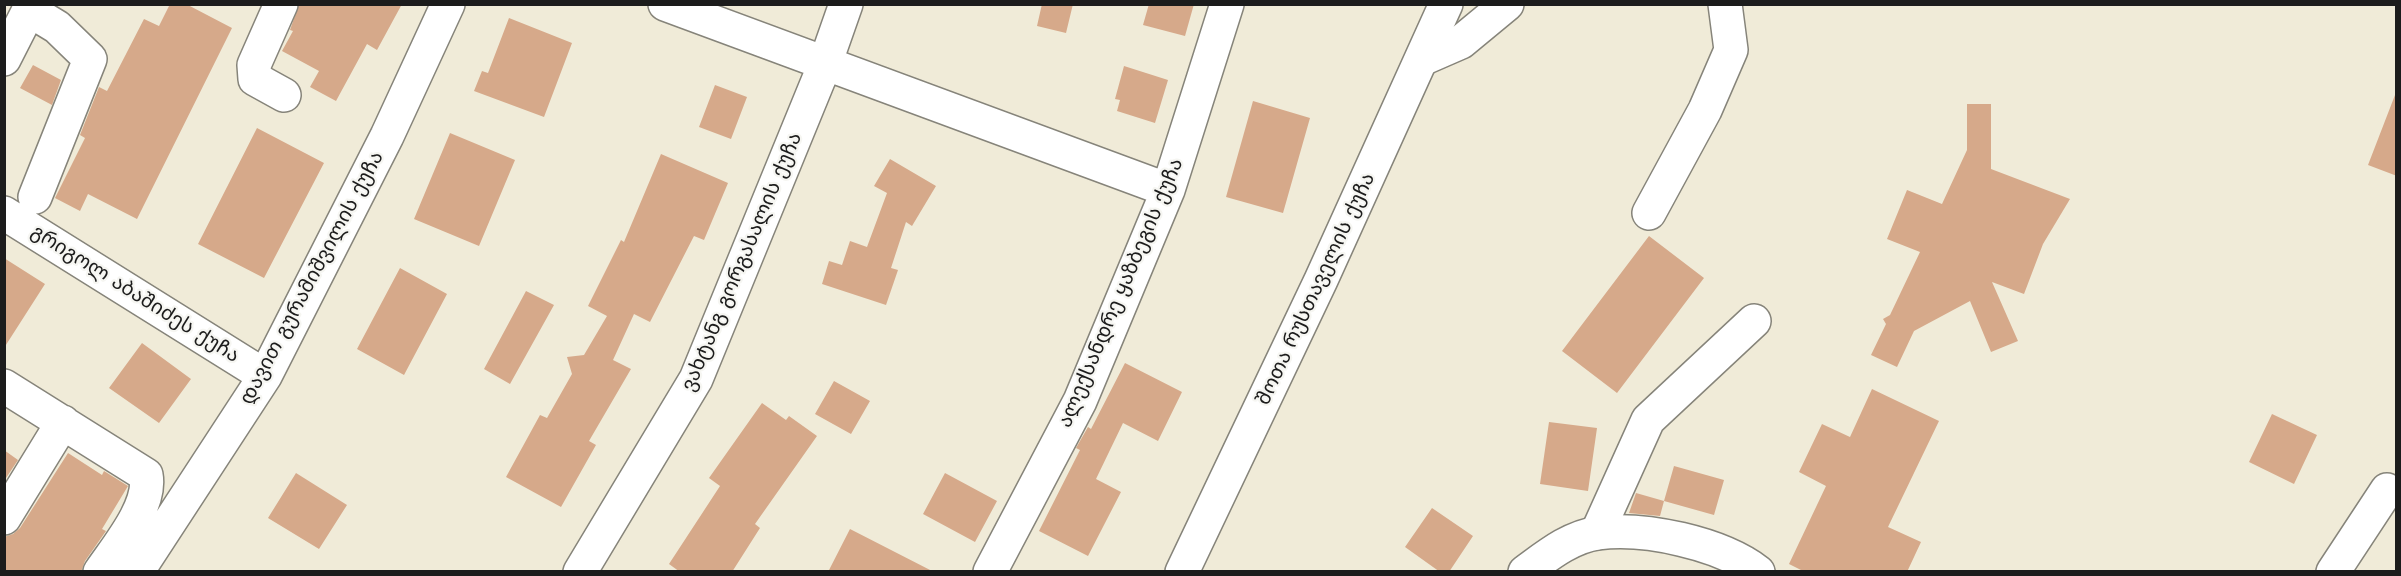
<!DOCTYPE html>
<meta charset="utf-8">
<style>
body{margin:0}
#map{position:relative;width:2401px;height:576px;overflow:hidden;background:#f0ebd8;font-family:"Comic Neue",sans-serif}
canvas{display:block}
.frame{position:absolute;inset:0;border:6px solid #1c1c1c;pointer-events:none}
</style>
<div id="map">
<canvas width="2401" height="576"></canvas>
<div class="frame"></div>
</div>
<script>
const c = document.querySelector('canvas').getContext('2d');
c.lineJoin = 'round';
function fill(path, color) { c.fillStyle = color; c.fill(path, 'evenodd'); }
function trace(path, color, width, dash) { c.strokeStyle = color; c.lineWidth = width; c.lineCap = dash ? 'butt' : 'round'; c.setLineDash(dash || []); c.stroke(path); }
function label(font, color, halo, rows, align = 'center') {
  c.font = font + ' "Comic Neue","Noto Sans Georgian",sans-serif'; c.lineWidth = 4.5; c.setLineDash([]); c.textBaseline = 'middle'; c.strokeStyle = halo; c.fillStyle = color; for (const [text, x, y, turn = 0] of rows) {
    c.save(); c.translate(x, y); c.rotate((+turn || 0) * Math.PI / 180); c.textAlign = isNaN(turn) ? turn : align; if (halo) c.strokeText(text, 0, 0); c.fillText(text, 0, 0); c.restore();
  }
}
const building = new Path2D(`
 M 170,4 L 186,4 L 232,28 L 137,219 L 88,194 L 80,211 L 55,198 L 85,138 L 80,135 L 99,87 L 107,91 L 144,19 L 159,26 Z
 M 299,4 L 402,4 L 377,50 L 367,44 L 336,101 L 310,87 L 319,71 L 282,51 L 293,31 L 290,30 Z
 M 1042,4 L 1073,4 L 1066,33 L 1037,26 Z
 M 1149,4 L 1194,4 L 1185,36 L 1143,25 Z
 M 509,18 L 572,43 L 544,117 L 474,91 L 482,71 L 488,73 Z
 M 33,65 L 61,80 L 52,105 L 20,88 Z
 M 1124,66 L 1168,80 L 1155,123 L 1117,111 L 1120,100 L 1115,99 Z
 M 715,85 L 747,97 L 731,139 L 699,127 Z
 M 2395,95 L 2397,95 L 2397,176 L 2368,165 Z
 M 1253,101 L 1310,118 L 1283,213 L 1226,197 Z
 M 1967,104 L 1991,104 L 1991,169 L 2070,199 L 2043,244 L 2024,294 L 1992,282 L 2018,341 L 1991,352 L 1970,301 L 1914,331 L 1897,367 L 1871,355 L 1886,324 L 1883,319 L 1890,315 L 1920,252 L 1887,239 L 1907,190 L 1942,204 L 1967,150 Z
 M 257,128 L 324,163 L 264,278 L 198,244 Z
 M 450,133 L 515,160 L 479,246 L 414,219 Z
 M 661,154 L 728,183 L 704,240 L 694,236 L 650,322 L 634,314 L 613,360 L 631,369 L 589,441 L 596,445 L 561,507 L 506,477 L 540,415 L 547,418 L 572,374 L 567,357 L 584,355 L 607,316 L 588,306 L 621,240 L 624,242 Z
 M 890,159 L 936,186 L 912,226 L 906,222 L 891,268 L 898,270 L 886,305 L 822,284 L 829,261 L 842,265 L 850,241 L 867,247 L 887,193 L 874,186 Z
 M 1649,236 L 1704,278 L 1617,393 L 1562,351 Z
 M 4,258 L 45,284 L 4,348 Z
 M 400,268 L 447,294 L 404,375 L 357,349 Z
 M 526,291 L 554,305 L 510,384 L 484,369 Z
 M 142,343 L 191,379 L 159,423 L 109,388 Z
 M 1125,363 L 1182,392 L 1158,441 L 1123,423 L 1096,479 L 1121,492 L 1088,556 L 1039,531 L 1080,450 L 1076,448 L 1088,427 L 1091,429 Z
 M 834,381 L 870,401 L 851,434 L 815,414 Z
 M 1872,389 L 1939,421 L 1888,527 L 1921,542 L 1907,572 L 1805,572 L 1789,564 L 1826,486 L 1799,472 L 1822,424 L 1850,437 Z
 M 762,403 L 786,420 L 789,416 L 817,436 L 755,524 L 760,528 L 732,572 L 680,572 L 669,564 L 720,486 L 709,478 Z
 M 2272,414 L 2317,435 L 2294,484 L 2249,462 Z
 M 1549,422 L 1597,428 L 1588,491 L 1540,484 Z
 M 4,450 L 18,460 L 4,481 Z
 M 68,453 L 102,475 L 104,471 L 128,486 L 102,529 L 106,531 L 85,561 L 81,572 L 4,572 L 4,537 L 13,534 L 20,528 Z
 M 1674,466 L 1724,480 L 1714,515 L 1664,501 Z
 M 296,473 L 347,505 L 319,549 L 268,518 Z
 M 945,473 L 997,501 L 975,542 L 923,514 Z
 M 1636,493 L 1664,501 L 1660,516 L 1629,513 Z
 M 1432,508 L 1473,536 L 1449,572 L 1440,572 L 1405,547 Z
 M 850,529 L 934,572 L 828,572 Z`);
const minor = new Path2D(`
 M 281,4 L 254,65 L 255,79 L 284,95
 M 665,4 L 1168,190
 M 29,10 L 57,27 L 90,59 L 35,197
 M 4,59 L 32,4
 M 1422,59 L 1461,42 L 1507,4
 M 4,213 L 265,376
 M 1649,213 L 1705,110 L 1731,50 L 1725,4
 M 4,386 L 146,475 C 152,506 117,547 100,572
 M 4,518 L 63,422
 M 1597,533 L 1648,420 L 1754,321
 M 137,572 L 265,376 L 387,136 L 448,4
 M 580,572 L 696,379 L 825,64 L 846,4
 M 990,572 L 1080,401 L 1168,190 L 1227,4
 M 2333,572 L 2387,490`);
const major = new Path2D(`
 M 1182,572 L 1321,280 L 1446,4
 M 1525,572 C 1547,556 1570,537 1598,533 C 1645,527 1720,543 1758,572`);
const streetNames = [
 ["ვახტანგ გორგასალის ქუჩა",742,262,-67],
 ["დავით გურამიშვილის ქუჩა",312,278,-62],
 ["შოთა რუსთაველის ქუჩა",1316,289,-65],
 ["ალექსანდრე ყაზბეგის ქუჩა",1121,293,-67],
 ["გრიგოლ აბაშიძეს ქუჩა",135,294,32]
];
fill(building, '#d6a98a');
trace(minor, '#86847a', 36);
trace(major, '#86847a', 36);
trace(minor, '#fff', 33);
trace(major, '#fff', 33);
label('20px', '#1c1c1c', '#f6f6f2', streetNames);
</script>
